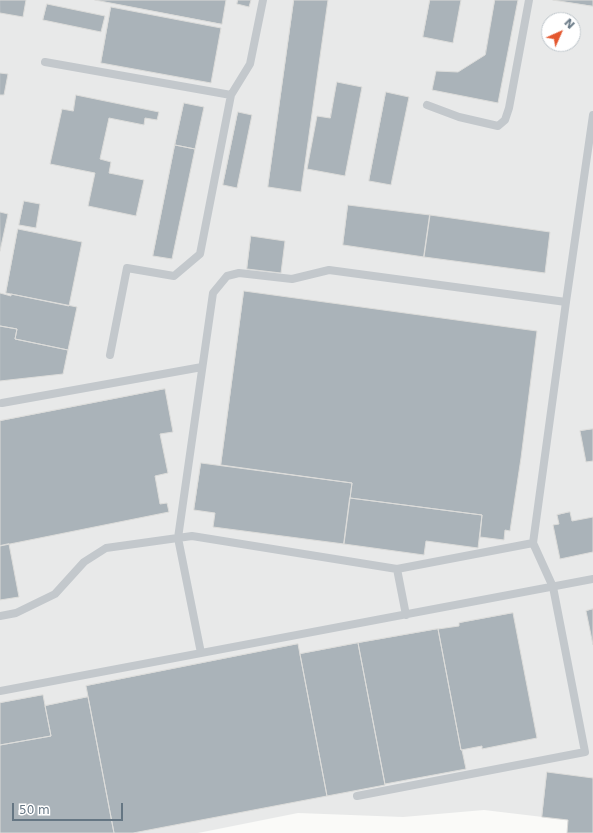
<!DOCTYPE html>
<style>
body{margin:0}
#map{position:relative;width:593px;height:833px;overflow:hidden;background:#fafaf8;font-family:"DejaVu Sans",sans-serif}
canvas{display:block}
.north{position:absolute;left:541px;top:12px;width:40px;height:40px;box-sizing:border-box;background:#fff;border:1px solid #c1c8cd;border-radius:50%;rotate:45deg;font-size:11px;font-weight:700;line-height:16px;text-align:center;color:#657683}
.north::after{content:'';display:block;margin:auto;width:14px;height:18px;background:#e4572e;clip-path:polygon(50% 0,100% 100%,50% 72%,0 100%)}
.scale{position:absolute;left:12px;top:803px;width:111px;height:18px;box-sizing:border-box;border:2px solid #657683;border-top:0;padding-left:5px;font-size:12px;line-height:14px;white-space:nowrap;color:#657683;-webkit-text-stroke:3px #fff;paint-order:stroke}
</style>
<div id="map">
<canvas width="593" height="833"></canvas>
<div class="north">N</div>
<div class="scale">50 m</div>
</div>
<script>
const c = document.querySelector('canvas').getContext('2d');
c.lineJoin = 'round';
function fill(path, color) { c.fillStyle = color; c.fill(path, 'evenodd'); }
function trace(path, color, width, dash) { c.strokeStyle = color; c.lineWidth = width; c.lineCap = dash ? 'butt' : 'round'; c.setLineDash(dash || []); c.stroke(path); }
const built = new Path2D(`
 M 0,0 L 593,0 L 593,833 L 567,833 L 568,820 L 484,810 L 403,817 L 298,813 L 198,833 L 0,833 ZM 549,20 L 573,20 L 573,44 L 549,44 Z`);
const building = new Path2D(`
 M 0,0 L 26,0 L 23,17 L 0,13 Z
 M 95,0 L 226,0 L 222,24 Z
 M 238,0 L 251,0 L 249,7 L 237,4 Z
 M 294,0 L 328,0 L 301,192 L 268,187 Z
 M 430,0 L 461,0 L 453,43 L 423,37 Z
 M 495,0 L 518,0 L 498,103 L 432,90 L 436,71 L 458,72 L 485,55 Z
 M 553,0 L 593,0 L 593,6 Z
 M 47,4 L 105,16 L 101,32 L 43,20 Z
 M 111,7 L 221,28 L 211,83 L 101,63 Z
 M 0,73 L 8,74 L 4,95 L 0,95 Z
 M 337,82 L 362,87 L 345,176 L 307,169 L 317,116 L 330,118 Z
 M 386,92 L 409,97 L 391,185 L 369,181 Z
 M 76,95 L 159,112 L 157,120 L 145,118 L 144,125 L 109,118 L 100,159 L 111,162 L 109,173 L 144,180 L 136,216 L 88,206 L 95,173 L 50,164 L 62,109 L 73,111 Z
 M 184,103 L 204,107 L 195,149 L 175,145 Z
 M 238,112 L 252,115 L 237,188 L 223,185 Z
 M 175,145 L 195,149 L 172,259 L 153,256 Z
 M 24,201 L 40,204 L 36,228 L 19,225 Z
 M 348,205 L 430,215 L 424,257 L 343,245 Z
 M 0,212 L 8,214 L 0,251 Z
 M 430,215 L 550,232 L 545,273 L 424,257 Z
 M 18,229 L 82,242 L 69,306 L 6,293 Z
 M 251,236 L 285,241 L 281,273 L 247,269 Z
 M 244,291 L 537,331 L 521,458 L 510,531 L 505,530 L 504,540 L 480,537 L 482,515 L 350,498 L 352,483 L 221,465 Z
 M 0,293 L 11,296 L 11,294 L 77,307 L 68,350 L 15,339 L 17,329 L 0,326 Z
 M 0,326 L 17,329 L 15,339 L 68,350 L 63,374 L 0,381 Z
 M 165,389 L 173,432 L 160,434 L 168,473 L 155,476 L 160,504 L 167,503 L 169,512 L 0,546 L 0,421 Z
 M 593,429 L 593,461 L 586,462 L 580,431 Z
 M 201,463 L 352,483 L 344,544 L 213,527 L 215,513 L 194,510 Z
 M 350,498 L 482,515 L 478,548 L 426,541 L 424,555 L 344,544 Z
 M 570,512 L 572,521 L 593,517 L 593,552 L 560,559 L 553,525 L 559,524 L 557,515 Z
 M 9,544 L 19,597 L 0,600 L 0,546 Z
 M 593,609 L 593,645 L 586,611 Z
 M 513,613 L 537,738 L 482,749 L 482,746 L 461,750 L 438,629 L 459,626 L 459,623 Z
 M 438,629 L 461,750 L 462,750 L 466,769 L 385,784 L 358,643 Z
 M 358,643 L 385,785 L 327,796 L 300,654 Z
 M 298,644 L 327,796 L 133,833 L 114,833 L 86,686 Z
 M 43,695 L 51,736 L 0,745 L 0,703 Z
 M 88,697 L 114,833 L 0,833 L 0,745 L 51,736 L 45,706 Z
 M 547,772 L 593,778 L 593,833 L 567,833 L 568,820 L 542,817 Z`);
const service = new Path2D(`
 M 45,62 L 231,95
 M 427,105 L 459,117 L 498,126 L 505,120 L 509,108 L 529,0
 M 110,355 L 127,268 L 174,276 L 200,254 L 231,95 L 250,64 L 263,0
 M 2,403 L 202,367
 M 397,569 L 533,543
 M 0,616 L 16,613 L 55,594 L 84,562 L 106,548 L 192,536 L 397,569 L 406,615
 M 201,653 L 178,538 L 213,293 L 227,276 L 239,273 L 292,279 L 329,270 L 566,302
 M 0,691 L 593,579
 M 357,796 L 585,752 L 553,587 L 533,543 L 566,302 L 593,115`);
fill(built, '#e8e9e9');
fill(building, '#aab3b9');
trace(building, '#dcdcda', 1);
trace(service, '#c3c8cc', 8);
</script>
